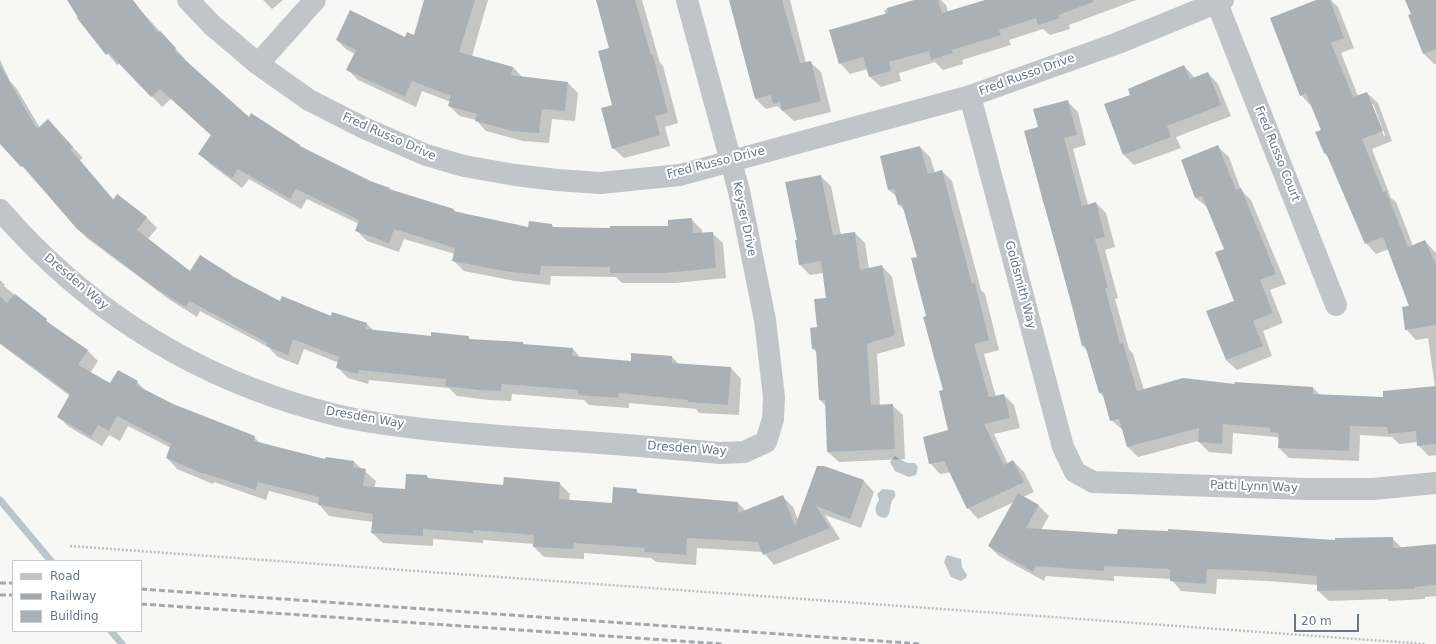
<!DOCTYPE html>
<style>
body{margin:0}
#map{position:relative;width:1436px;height:644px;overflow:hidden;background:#f7f8f5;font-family:"DejaVu Sans",sans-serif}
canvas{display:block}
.legend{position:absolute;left:12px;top:560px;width:130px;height:72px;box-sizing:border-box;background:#fff;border:1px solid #c3c9ce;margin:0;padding:5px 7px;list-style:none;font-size:12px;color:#697784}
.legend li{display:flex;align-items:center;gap:8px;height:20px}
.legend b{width:20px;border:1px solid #c3c9ce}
.scale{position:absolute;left:1294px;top:614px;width:65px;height:18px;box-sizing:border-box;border:2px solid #697784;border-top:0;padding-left:5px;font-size:12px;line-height:14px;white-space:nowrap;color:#697784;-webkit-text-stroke:3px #fff;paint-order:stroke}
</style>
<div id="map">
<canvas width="1436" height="644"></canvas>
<ul class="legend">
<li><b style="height:5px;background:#c1c5c8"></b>Road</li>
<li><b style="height:5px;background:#a3a8ad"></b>Railway</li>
<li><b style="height:11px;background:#aab1b6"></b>Building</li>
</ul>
<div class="scale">20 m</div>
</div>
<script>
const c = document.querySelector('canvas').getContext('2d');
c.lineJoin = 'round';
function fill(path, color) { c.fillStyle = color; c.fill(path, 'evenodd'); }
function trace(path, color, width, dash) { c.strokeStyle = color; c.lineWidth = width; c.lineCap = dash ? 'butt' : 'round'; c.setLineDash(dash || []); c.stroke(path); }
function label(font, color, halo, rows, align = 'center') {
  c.font = font + ' "DejaVu Sans",sans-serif'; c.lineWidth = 4; c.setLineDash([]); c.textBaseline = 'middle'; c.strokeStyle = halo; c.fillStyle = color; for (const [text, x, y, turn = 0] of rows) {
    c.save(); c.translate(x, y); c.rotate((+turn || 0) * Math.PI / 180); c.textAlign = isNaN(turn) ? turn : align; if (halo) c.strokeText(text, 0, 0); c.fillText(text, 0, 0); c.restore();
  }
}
const water = new Path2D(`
 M 895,456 L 907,463 L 915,463 L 918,467 L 916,475 L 909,477 L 895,471 L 890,462 Z
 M 882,489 L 893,490 C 899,497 892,498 891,504 C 889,512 890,523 877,515 C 874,508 876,506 879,500 L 877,494 Z
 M 947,555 L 961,559 L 962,567 L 967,575 L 966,578 L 961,581 L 951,577 L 944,562 Z`);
const shadow = new Path2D(`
 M 68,0 L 114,0 L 135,4 L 185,59 L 184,61 L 249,118 L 303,149 L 392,191 L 454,210 L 457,213 L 529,228 L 552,225 L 555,228 L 611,229 L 669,227 L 691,219 L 702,230 L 702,234 L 712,233 L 723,243 L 726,278 L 676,283 L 622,283 L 616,277 L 551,276 L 550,285 L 515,281 L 464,271 L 454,261 L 455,254 L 404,239 L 399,252 L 367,241 L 356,230 L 359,224 L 307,199 L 301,209 L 249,179 L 242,188 L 210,164 L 199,153 L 212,136 L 171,99 L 162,107 L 120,63 L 117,65 L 78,18 Z
 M 263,0 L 283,0 L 272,9 Z
 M 425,0 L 488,0 L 472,56 L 513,67 L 523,78 L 568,83 L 578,93 L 575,121 L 552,119 L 549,143 L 523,141 L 486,131 L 476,120 L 460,116 L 449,106 L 451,102 L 422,91 L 416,107 L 358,80 L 348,70 L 355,54 L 347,50 L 337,40 L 406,39 L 414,36 Z
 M 597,0 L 642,0 L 660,63 L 663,66 L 678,123 L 665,127 L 670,146 L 624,158 L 613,148 L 611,49 Z
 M 731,0 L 790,0 L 806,63 L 810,62 L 821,72 L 831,112 L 794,121 L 777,106 L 766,109 L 756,99 Z
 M 917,0 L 941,0 L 946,5 L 948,12 L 988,0 L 1136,0 L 1069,25 L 1070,29 L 1050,35 L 1043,29 L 1009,40 L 1011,45 L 962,60 L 963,64 L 943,70 L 935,62 L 899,73 L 901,81 L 881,87 L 870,77 L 868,69 L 850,74 L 840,63 L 886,15 L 884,10 Z
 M 1319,0 L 1331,0 L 1338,7 L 1354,48 L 1341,53 L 1358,96 L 1367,93 L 1378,103 L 1392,141 L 1372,149 L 1391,198 L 1396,202 L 1413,246 L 1425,241 L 1436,253 L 1436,455 L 1429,456 L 1418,445 L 1418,442 L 1399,444 L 1392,437 L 1360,435 L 1359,461 L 1289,458 L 1279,448 L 1279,440 L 1277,437 L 1233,433 L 1232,454 L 1209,452 L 1198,441 L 1138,457 L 1128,447 L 1123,430 L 1111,420 L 1105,398 L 1100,393 L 1087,351 L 1083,346 L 1053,231 L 1043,202 L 1025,132 L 1039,128 L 1067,101 L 1078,112 L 1086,145 L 1073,149 L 1088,205 L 1096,203 L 1106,213 L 1115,247 L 1105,250 L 1118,298 L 1115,299 L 1129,349 L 1133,354 L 1144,390 L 1236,385 L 1235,383 L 1313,388 L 1320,395 L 1385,398 L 1435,387 L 1428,338 L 1416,340 L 1406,329 L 1411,307 L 1389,249 L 1376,254 L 1366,243 L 1329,158 L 1324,153 L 1322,130 L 1311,106 L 1301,95 ZM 1371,104 L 1373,104 L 1385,135 L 1384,136 Z
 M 1406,0 L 1436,0 L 1436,64 L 1434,64 L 1424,54 L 1409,16 L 1412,14 Z
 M 0,60 L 10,81 L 17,89 L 40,128 L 48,121 L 83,158 L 80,160 L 114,200 L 146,217 L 157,228 L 148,239 L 190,272 L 230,274 L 234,278 L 280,302 L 332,317 L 367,324 L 374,331 L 432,337 L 468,337 L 471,340 L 523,343 L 526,346 L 573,349 L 581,358 L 632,362 L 672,357 L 679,364 L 731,368 L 741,379 L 739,415 L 699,413 L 696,409 L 629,403 L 629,408 L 589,405 L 584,400 L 512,394 L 511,401 L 489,400 L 457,396 L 449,388 L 369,380 L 368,384 L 348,378 L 337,367 L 339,363 L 304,349 L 298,365 L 278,357 L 268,347 L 200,311 L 197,317 L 170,300 L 88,239 L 77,228 L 7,149 L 0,138 Z
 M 1184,66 L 1195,78 L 1208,73 L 1218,84 L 1231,116 L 1176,137 L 1181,148 L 1134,165 L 1124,155 Z
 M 920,147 L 930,157 L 935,173 L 942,171 L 952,181 L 981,290 L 985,294 L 999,350 L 984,354 L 996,397 L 1004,395 L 1014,405 L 1020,428 L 994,434 L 1008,464 L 1013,461 L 1024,472 L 1034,492 L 1023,497 L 1039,506 L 1049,516 L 1041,530 L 1118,535 L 1336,541 L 1392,538 L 1402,548 L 1436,545 L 1436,596 L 1425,597 L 1425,599 L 1389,601 L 1387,599 L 1329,601 L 1318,591 L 1318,585 L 1268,581 L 1217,579 L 1216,594 L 1181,591 L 1171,579 L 1114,576 L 1114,581 L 1046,576 L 1044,581 L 999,556 L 989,546 L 1014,502 L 978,519 L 968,508 L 951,472 L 940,474 L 930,463 L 949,431 L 944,391 L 927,317 L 918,257 L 906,212 L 899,205 L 897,197 L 889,190 L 881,157 Z
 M 1218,147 L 1229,157 L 1241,190 L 1251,200 L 1286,284 L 1270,290 L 1283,323 L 1263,331 L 1272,356 L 1237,370 L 1226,360 L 1235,301 L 1226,249 L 1208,208 L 1196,198 L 1182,160 Z
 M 820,176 L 831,186 L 841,235 L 855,233 L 865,243 L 869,269 L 882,266 L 892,277 L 905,346 L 877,354 L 880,406 L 892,405 L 903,415 L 905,459 L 839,462 L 828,452 L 826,406 L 820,400 L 817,353 L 813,349 L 827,299 L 823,273 L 810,275 L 799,264 L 798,241 Z
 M 0,280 L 5,285 L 4,286 L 54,327 L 88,351 L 98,361 L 90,373 L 110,385 L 137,382 L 147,392 L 173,405 L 254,437 L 261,444 L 326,460 L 354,462 L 376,481 L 374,488 L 406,490 L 427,476 L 430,480 L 504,486 L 559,483 L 570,494 L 569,501 L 613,504 L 636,490 L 641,495 L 738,503 L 746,511 L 782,496 L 793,507 L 798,520 L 824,467 L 864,481 L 874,492 L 861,528 L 825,515 L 840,539 L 774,565 L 763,552 L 697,548 L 696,565 L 656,562 L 651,558 L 584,553 L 584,559 L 544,557 L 534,547 L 534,544 L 483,540 L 483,543 L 433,539 L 433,546 L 383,543 L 372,533 L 373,522 L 329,516 L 319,504 L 269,491 L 266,500 L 214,482 L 213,484 L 177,469 L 167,458 L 171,448 L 128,426 L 120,441 L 109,435 L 102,446 L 69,427 L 58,416 L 70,396 L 0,344 Z`);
const stream = new Path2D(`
 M 0,500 L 51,561
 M 111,631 L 122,644`);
const building = new Path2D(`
 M 67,0 L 133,0 L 158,33 L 160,31 L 176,48 L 174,50 L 249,117 L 251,113 L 300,145 L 300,146 L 370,181 L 390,188 L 389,189 L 454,209 L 453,211 L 528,227 L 529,221 L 552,224 L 552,227 L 610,228 L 610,226 L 668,226 L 668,220 L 692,218 L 693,233 L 713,232 L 716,268 L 665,273 L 610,273 L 610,267 L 541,266 L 540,275 L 504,271 L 452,261 L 455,248 L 394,229 L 389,243 L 355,231 L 359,220 L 296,189 L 290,199 L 238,169 L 232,178 L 198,154 L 211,135 L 160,89 L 151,97 L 109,53 L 106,55 L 77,18 L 78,17 Z
 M 424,0 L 475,0 L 459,52 L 513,67 L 511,75 L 568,82 L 565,111 L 542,109 L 539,133 L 512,131 L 475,121 L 477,114 L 448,106 L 451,96 L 412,81 L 405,97 L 346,70 L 356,50 L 336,40 L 350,10 L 405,37 L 407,32 L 414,35 Z
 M 596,0 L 635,0 L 651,55 L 653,55 L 668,113 L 655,116 L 660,135 L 612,149 L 601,108 L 612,105 L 598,51 L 609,48 Z
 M 729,0 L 782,0 L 800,63 L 811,61 L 821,101 L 782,111 L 780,102 L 773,104 L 771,95 L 755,99 Z
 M 914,0 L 938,0 L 942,13 L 985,0 L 1093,0 L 1093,2 L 1059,15 L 1060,18 L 1038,25 L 1036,18 L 999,30 L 1001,35 L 952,50 L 953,53 L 931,60 L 929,51 L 889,62 L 891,71 L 869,77 L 863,57 L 839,64 L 829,30 L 888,13 L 887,8 Z
 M 1316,0 L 1330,0 L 1344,38 L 1331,43 L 1353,97 L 1367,92 L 1383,131 L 1362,139 L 1383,192 L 1386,191 L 1408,247 L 1425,240 L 1436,265 L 1436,325 L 1405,330 L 1402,307 L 1409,306 L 1383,237 L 1365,244 L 1326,153 L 1324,153 L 1315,132 L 1321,130 L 1306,93 L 1300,96 L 1270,18 Z
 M 1405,0 L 1436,0 L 1436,49 L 1423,54 L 1408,15 L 1411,14 Z
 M 0,65 L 37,129 L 48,119 L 73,147 L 70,149 L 113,200 L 117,194 L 147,217 L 137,230 L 190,271 L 200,255 L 230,274 L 230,275 L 280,301 L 282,296 L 331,316 L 332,312 L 367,323 L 366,329 L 431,336 L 431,332 L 469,336 L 469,339 L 523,342 L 523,344 L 573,348 L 572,356 L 631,361 L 631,353 L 672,356 L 672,363 L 731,367 L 728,405 L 688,402 L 688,400 L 619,393 L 618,398 L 578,395 L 578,390 L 502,384 L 501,391 L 478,390 L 445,386 L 446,379 L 359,370 L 357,374 L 336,368 L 339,357 L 293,339 L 288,355 L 266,346 L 268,343 L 189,301 L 186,307 L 158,290 L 77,229 L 23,166 L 21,167 L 0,144 Z
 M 1184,65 L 1190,79 L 1208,72 L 1221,105 L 1167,126 L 1171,137 L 1123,155 L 1104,104 L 1130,95 L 1128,89 Z
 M 1068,100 L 1077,135 L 1064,138 L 1082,206 L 1096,202 L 1105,237 L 1095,239 L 1108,288 L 1105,288 L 1120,344 L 1123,343 L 1137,391 L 1183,378 L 1235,384 L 1234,382 L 1313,387 L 1313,394 L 1383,397 L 1383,391 L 1436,386 L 1436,444 L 1417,446 L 1416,431 L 1388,434 L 1387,427 L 1350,426 L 1349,451 L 1278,448 L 1279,433 L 1270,432 L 1270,428 L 1223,424 L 1222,444 L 1198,442 L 1199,428 L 1127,447 L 1119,419 L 1110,421 L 1102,392 L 1099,393 L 1085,345 L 1082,346 L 1072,306 L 1024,131 L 1038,127 L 1033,109 Z
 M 1218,145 L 1236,190 L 1241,188 L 1276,274 L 1260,280 L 1273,313 L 1253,321 L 1263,346 L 1226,360 L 1206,311 L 1234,301 L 1215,252 L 1224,249 L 1202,196 L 1195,198 L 1181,160 Z
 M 920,146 L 928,174 L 942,170 L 972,284 L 975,283 L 989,340 L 974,344 L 989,397 L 1004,394 L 1010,418 L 984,424 L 1004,465 L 1013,460 L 1024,482 L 967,509 L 944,461 L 929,464 L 923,437 L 948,430 L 939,391 L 943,390 L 923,317 L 926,316 L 911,258 L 917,257 L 902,204 L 898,205 L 894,189 L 888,190 L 880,156 Z
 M 821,175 L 833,235 L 855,232 L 860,270 L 882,265 L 895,335 L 867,344 L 871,405 L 893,404 L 895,449 L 827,452 L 825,400 L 819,400 L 816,349 L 812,349 L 810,328 L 817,327 L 814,299 L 826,298 L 821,261 L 799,265 L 795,240 L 797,240 L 785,182 Z
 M 15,294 L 47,319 L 46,321 L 88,350 L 78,365 L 110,383 L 118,370 L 138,381 L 136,385 L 173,404 L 255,436 L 254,441 L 325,459 L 326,457 L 354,461 L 353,467 L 366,469 L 363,486 L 405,489 L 406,474 L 427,475 L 427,478 L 503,485 L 504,477 L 560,482 L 559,499 L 612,503 L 613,487 L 637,489 L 636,493 L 738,502 L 738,513 L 783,495 L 795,526 L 817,466 L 824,466 L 864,480 L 850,519 L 816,506 L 830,528 L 763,555 L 758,542 L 687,538 L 686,555 L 644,552 L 645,548 L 574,543 L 573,549 L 533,547 L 534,535 L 473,530 L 473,533 L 423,529 L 423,536 L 371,533 L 373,514 L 318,505 L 319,497 L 258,482 L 256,490 L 203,473 L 203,474 L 166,458 L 171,444 L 117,416 L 109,431 L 98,425 L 91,437 L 57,417 L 70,394 L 0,343 L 0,296 L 7,303 Z
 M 1018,493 L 1039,505 L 1026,528 L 1117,534 L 1118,529 L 1168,531 L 1168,529 L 1335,540 L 1335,538 L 1393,537 L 1393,548 L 1436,544 L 1436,585 L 1415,587 L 1415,589 L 1317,591 L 1317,576 L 1257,571 L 1207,569 L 1206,584 L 1170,581 L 1170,569 L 1104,566 L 1104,571 L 1036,566 L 1033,572 L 988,546 Z`);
const path = new Path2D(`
 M 70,546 L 1426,644`);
const minor = new Path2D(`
 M 188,0 L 212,25 L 258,64 L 309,100 L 364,128 L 426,155 L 464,166 L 515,175 L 557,180 L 600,183 L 680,175 L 970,96 L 1118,43 L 1223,0
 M 1217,3 L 1336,305
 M 258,64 L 315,0
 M 970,96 L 1063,447 L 1075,472 L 1093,482 L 1306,489 L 1373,489 L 1436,483
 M 0,210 C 79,301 178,367 293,403 C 313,409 334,415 354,419 C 420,431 488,435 555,440 C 610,443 665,448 720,453 L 744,452 L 766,442 L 773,419 L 774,397 L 765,320 L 739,191 L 687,0`);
const rail = new Path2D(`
 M 0,583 L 13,583
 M 141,589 L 922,644
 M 0,595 L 13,595
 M 141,604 L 723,644`);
const streetNames = [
 ["Fred Russo Drive",1027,75,-20],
 ["Fred Russo Drive",389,137,24],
 ["Fred Russo Court",1277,154,68],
 ["Fred Russo Drive",716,163,-14],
 ["Keyser Drive",744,219,78],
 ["Dresden Way",76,282,40],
 ["Goldsmith Way",1020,285,75],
 ["Dresden Way",365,418,10],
 ["Dresden Way",687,449,4],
 ["Patti Lynn Way",1254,487,2]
];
fill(water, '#bcc5ca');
fill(shadow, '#0003');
trace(stream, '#bcc5ca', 7);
fill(building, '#aab1b6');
trace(path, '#bbbec0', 2.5, [2, 2]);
trace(minor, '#c1c5c8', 22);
trace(rail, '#a3a8ad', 3, [6, 3]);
label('12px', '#697784', '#fff', streetNames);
</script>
